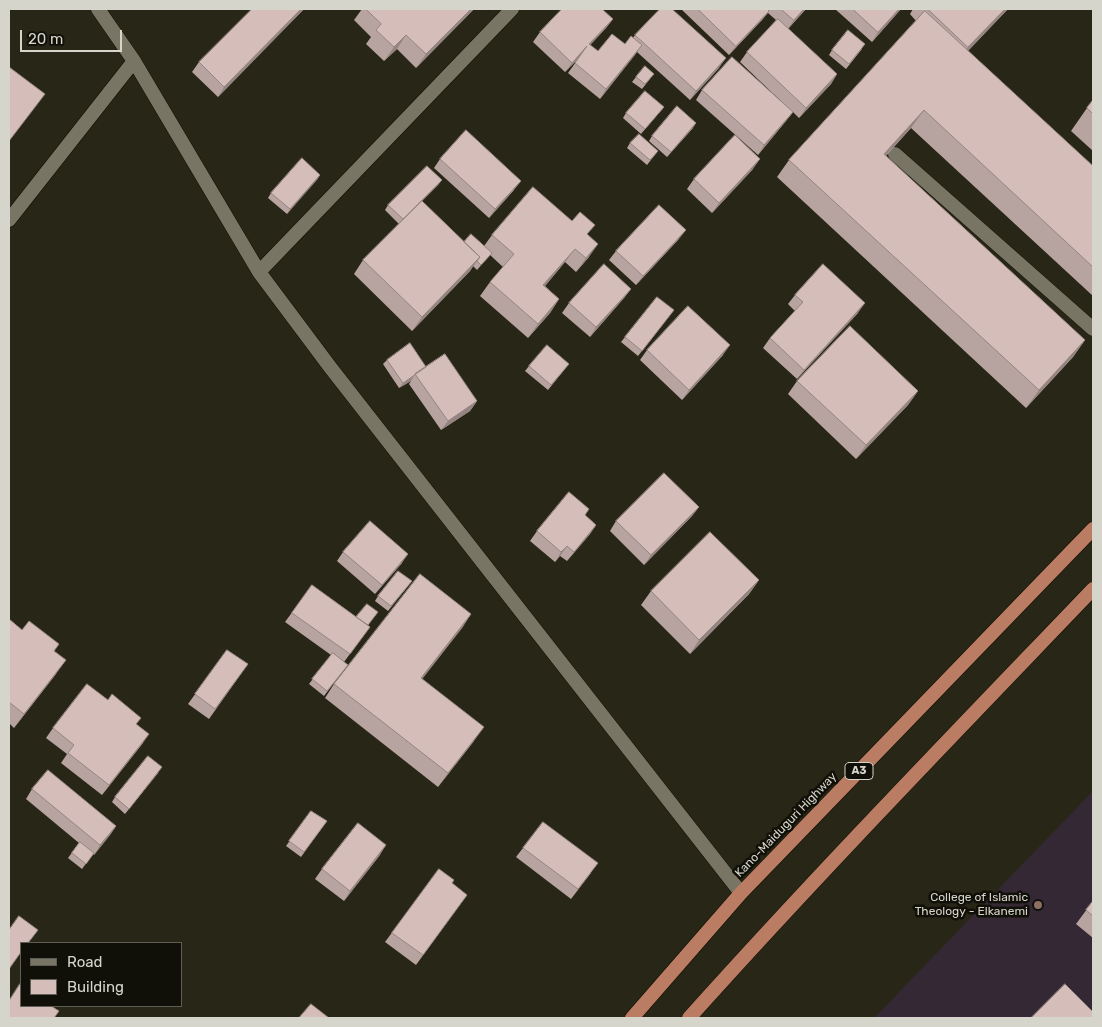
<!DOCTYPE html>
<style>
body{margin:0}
#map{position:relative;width:1102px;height:1027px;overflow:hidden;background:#282616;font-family:Rubik,sans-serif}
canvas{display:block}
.frame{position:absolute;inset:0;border:10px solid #d6d5cb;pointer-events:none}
.legend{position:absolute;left:20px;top:942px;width:162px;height:65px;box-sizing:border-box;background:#100f08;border:1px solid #5f5e56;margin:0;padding:6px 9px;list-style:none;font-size:15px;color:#d6d5cb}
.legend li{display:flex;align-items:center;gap:10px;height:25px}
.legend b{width:25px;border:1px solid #5f5e56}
.scale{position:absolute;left:20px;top:30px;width:102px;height:22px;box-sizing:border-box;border:2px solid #d6d5cb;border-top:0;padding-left:6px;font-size:15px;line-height:18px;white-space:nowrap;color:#d6d5cb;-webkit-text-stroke:4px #100f08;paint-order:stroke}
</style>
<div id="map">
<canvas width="1102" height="1027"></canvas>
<div class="frame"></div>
<ul class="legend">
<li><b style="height:6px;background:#787564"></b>Road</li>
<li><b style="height:14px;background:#d5beba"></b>Building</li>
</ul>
<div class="scale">20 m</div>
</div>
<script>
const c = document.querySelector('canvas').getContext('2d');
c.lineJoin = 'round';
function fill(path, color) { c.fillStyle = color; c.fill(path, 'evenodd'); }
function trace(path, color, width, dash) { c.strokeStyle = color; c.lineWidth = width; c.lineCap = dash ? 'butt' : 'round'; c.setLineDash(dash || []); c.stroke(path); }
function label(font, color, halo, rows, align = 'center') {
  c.font = font + ' Rubik,sans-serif'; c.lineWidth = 5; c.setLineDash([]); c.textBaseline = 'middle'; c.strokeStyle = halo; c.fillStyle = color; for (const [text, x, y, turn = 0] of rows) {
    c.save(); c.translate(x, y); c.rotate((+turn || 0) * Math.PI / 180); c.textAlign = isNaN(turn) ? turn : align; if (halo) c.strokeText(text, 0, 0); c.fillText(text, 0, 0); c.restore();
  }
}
const education = new Path2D(`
 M 1093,791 L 1093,1018 L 874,1018 Z`);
const service = new Path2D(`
 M 895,154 L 1093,329`);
const minor = new Path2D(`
 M 98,9 L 134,61 L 259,272 L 330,367 L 741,893
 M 9,220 L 134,61
 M 259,272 L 512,9`);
const trunk = new Path2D(`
 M 632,1018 L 741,893 L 1093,529
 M 689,1018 C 820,872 957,731 1093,589`);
const wall = new Path2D(`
 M 304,9 L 218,97 L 192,72 L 199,62 Z
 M 362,9 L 474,9 L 416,68 L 397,49 L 384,61 L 366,44 L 371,37 L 354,20 Z
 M 681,9 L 806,9 L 788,29 L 837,74 L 831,84 L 799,118 L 793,112 L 786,121 L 758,155 L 696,100 L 702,90 L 784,104 L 740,62 L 747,52 L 776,20 L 768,13 L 762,20 L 729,55 Z
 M 835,9 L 901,9 L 872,42 Z
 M 913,9 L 1008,9 L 968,51 L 1093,166 L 1093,296 L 911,128 L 886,156 L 1085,340 L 1073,357 L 1026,408 L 777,177 L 789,160 L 916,21 L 910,14 Z
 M 613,19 L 606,28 L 590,45 L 598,51 L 625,44 L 633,38 L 635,35 L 719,68 L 690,100 L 637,52 L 600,99 L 568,73 L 578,59 L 565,72 L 533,42 L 540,32 Z
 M 862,49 L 846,69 L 829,55 L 832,50 Z
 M 636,77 L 650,79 L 642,89 L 632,82 Z
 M 1093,100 L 1093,151 L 1071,131 L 1087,108 Z
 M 664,107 L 641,134 L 623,118 L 626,113 Z
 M 693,128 L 667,157 L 649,141 L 652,136 Z
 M 630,143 L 658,151 L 647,165 L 627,148 Z
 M 440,159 L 514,190 L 489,218 L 434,168 Z
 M 753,169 L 712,213 L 687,189 L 694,179 Z
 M 320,175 L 287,214 L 268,198 L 271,193 Z
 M 442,180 L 438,185 L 422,201 L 464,242 L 484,246 L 492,235 L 588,235 L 589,257 L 576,272 L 565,262 L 545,286 L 559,299 L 550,313 L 528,338 L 480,296 L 490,282 L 503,267 L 490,255 L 477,270 L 473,266 L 470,271 L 412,331 L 354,274 L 363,260 L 399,224 L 385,210 L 388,205 Z
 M 679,239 L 636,285 L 609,260 L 616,251 Z
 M 631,289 L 624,298 L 590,337 L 562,313 L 569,303 Z
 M 795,295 L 858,313 L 797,379 L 763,348 L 770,338 L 795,311 L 788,304 Z
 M 674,310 L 638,356 L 621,342 L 625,337 Z
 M 647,350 L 723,355 L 682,400 L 640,360 Z
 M 387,360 L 426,367 L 477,401 L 470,411 L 441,430 L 409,384 L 411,381 L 399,388 L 383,364 Z
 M 529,366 L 565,369 L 548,390 L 525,371 Z
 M 797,381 L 918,391 L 908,405 L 856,459 L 788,394 Z
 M 699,507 L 692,516 L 644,565 L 610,531 L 616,521 Z
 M 585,515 L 596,525 L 590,534 L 567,561 L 560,556 L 555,562 L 530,541 L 537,531 Z
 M 343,552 L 402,563 L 375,594 L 337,561 Z
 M 759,580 L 749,594 L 690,654 L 641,605 L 651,591 Z
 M 312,585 L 370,627 L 344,662 L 344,670 L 324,696 L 309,684 L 331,655 L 285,622 Z
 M 408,586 L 388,611 L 375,601 L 378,596 Z
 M 471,614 L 462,628 L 422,679 L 474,741 L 438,787 L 325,698 L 334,684 Z
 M 9,619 L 22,630 L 54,651 L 56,674 L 14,728 L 9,723 Z
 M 227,650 L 248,664 L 209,719 L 188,704 Z
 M 137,724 L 143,743 L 102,795 L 61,763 L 67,754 L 46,738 L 53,728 Z
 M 159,772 L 125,814 L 112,802 L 115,797 Z
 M 32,789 L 116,826 L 110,835 L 94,855 L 93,854 L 82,869 L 68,858 L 79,843 L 26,799 Z
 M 311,811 L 327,821 L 301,857 L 286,846 Z
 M 523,848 L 591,873 L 571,899 L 516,857 Z
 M 380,855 L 344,901 L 315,879 L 322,869 Z
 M 439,869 L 452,883 L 467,895 L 416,965 L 385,942 Z
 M 1093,901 L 1093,938 L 1076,924 Z`);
const shadedWall = new Path2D(`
 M 301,9 L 304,9 L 218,97 L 224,87 Z
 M 471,9 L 474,9 L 416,68 L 426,54 Z
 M 804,9 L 806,9 L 787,30 L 794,20 Z
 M 899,9 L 901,9 L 872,42 L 878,32 Z
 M 1005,9 L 1008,9 L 958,61 L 968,47 Z
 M 769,11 L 762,20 L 729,55 L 736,46 Z
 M 613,19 L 606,28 L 582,54 L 589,44 Z
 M 406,35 L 397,49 L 384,61 L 394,47 Z
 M 642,45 L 635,55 L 600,99 L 606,89 Z
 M 587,46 L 581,56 L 565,72 L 572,63 Z
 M 726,58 L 719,68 L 690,100 L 696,91 Z
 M 837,74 L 831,84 L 799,118 L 806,108 Z
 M 924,110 L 911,128 L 871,171 L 884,154 Z
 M 793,112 L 786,121 L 758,155 L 764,145 Z
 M 696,123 L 693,128 L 667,157 L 671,152 Z
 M 760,159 L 753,169 L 712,213 L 719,203 Z
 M 320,175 L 317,180 L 287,214 L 290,209 Z
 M 442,180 L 438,185 L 399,224 L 403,219 Z
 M 521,181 L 514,190 L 489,218 L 495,209 Z
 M 686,230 L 679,239 L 636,285 L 643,276 Z
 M 598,244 L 589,257 L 576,272 L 586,258 Z
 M 575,249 L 565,262 L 534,299 L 543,285 Z
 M 480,257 L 470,271 L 412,331 L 422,317 Z
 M 631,289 L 624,298 L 590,337 L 596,327 Z
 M 559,299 L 550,313 L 528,338 L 538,324 Z
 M 865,303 L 858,313 L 797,379 L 804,370 Z
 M 1085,340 L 1073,357 L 1026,408 L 1039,390 Z
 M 730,345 L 723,355 L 682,400 L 689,390 Z
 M 414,376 L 411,381 L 399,388 L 403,383 Z
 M 918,391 L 908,405 L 856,459 L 866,445 Z
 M 477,401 L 470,411 L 441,430 L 448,421 Z
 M 699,507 L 692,516 L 644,565 L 651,555 Z
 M 596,525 L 590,534 L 567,561 L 574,552 Z
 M 567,546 L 560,556 L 555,562 L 561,552 Z
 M 408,554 L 402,563 L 375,594 L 382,585 Z
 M 759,580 L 749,594 L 690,654 L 699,640 Z
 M 471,614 L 462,628 L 412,692 L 421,678 Z
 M 66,660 L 56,674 L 14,728 L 24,714 Z
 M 484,727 L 474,741 L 438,787 L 448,773 Z
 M 149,734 L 143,743 L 102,795 L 109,785 Z
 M 116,826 L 110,835 L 94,855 L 100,845 Z
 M 386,845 L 380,855 L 344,901 L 350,891 Z`);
const building = new Path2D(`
 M 252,9 L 301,9 L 224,87 L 199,62 Z
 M 366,9 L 471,9 L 426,54 L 406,35 L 394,47 L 376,30 L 381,24 Z
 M 562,9 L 602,9 L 613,19 L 589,44 L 598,51 L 612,34 L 625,44 L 631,36 L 642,45 L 606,89 L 575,63 L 587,46 L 572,63 L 540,32 Z
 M 660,9 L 672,9 L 726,58 L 696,91 L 635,35 Z
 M 698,9 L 767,9 L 769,11 L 736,46 Z
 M 781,9 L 804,9 L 794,20 Z
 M 853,9 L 899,9 L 878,32 Z
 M 928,9 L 1005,9 L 968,47 Z
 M 925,11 L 1093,166 L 1093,267 L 924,110 L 884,154 L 1085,340 L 1039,390 L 789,160 Z
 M 778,19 L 837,74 L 806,108 L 747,52 Z
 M 848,30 L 865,44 L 849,64 L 832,50 Z
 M 732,57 L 793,112 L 764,145 L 702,90 Z
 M 645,66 L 654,74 L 645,84 L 636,77 Z
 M 9,67 L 45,94 L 9,141 Z
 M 645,91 L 664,107 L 645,129 L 626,113 Z
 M 1093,100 L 1093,114 L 1087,108 Z
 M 677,106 L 696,123 L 671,152 L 652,136 Z
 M 466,130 L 521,181 L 495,209 L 440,159 Z
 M 639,134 L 658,151 L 650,160 L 630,143 Z
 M 735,135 L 760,159 L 719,203 L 694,179 Z
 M 302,158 L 320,175 L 290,209 L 271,193 Z
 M 427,166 L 442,180 L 403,219 L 388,205 Z
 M 533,187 L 572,221 L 580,212 L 595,225 L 587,234 L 598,244 L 586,258 L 575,249 L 543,285 L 559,299 L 538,324 L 490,282 L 514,254 L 492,235 Z
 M 422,201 L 480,257 L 422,317 L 363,260 Z
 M 659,205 L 686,230 L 643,276 L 616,251 Z
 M 471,234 L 492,253 L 481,265 L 477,261 L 480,257 L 464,242 Z
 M 604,264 L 631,289 L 596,327 L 569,303 Z
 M 823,264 L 865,303 L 804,370 L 770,338 L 803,302 L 795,295 Z
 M 657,297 L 674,310 L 642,351 L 625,337 Z
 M 688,306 L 730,345 L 689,390 L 647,350 Z
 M 850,326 L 918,391 L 866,445 L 797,381 Z
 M 410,343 L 426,367 L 403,383 L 387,360 Z
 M 547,345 L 569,364 L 551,385 L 529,366 Z
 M 445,354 L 477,401 L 448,421 L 415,374 Z
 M 664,473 L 699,507 L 651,555 L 616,521 Z
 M 569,492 L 589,509 L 585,515 L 596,525 L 574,552 L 567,546 L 561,552 L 537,531 Z
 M 370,521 L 408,554 L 382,585 L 343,552 Z
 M 710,532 L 759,580 L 699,640 L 651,591 Z
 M 398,571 L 412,581 L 391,606 L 378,596 Z
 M 420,574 L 471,614 L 421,678 L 484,727 L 448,773 L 334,684 Z
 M 312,585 L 370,627 L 350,654 L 292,613 Z
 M 367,604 L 378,612 L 368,625 L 356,617 Z
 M 9,619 L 22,630 L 29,621 L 59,644 L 54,651 L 66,660 L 24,714 L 9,702 Z
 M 227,650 L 248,664 L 215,709 L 195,694 Z
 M 333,653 L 348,665 L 327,691 L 312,679 Z
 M 87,684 L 108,700 L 112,694 L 141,718 L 136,724 L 149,734 L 109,785 L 68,753 L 74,745 L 53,728 Z
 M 148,756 L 162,767 L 129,809 L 115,797 Z
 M 48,770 L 116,826 L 100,845 L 32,789 Z
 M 311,811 L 327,821 L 304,852 L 289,841 Z
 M 543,822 L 598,863 L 578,889 L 523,848 Z
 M 358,823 L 386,845 L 350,891 L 322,869 Z
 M 80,842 L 94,853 L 86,864 L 72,853 Z
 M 439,869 L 454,880 L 452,883 L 467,895 L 423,955 L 392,933 Z
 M 1093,901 L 1093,916 L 1086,910 Z
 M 19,916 L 38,930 L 28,943 L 21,943 L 21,952 L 9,969 L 9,930 Z
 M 20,984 L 21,985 L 21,1006 L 51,1006 L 59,1011 L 54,1018 L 9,1018 L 9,1001 Z
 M 1065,984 L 1093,1012 L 1093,1018 L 1031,1018 Z
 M 311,1004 L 329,1018 L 299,1018 Z`);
const markers = [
 [1038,905,5,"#8d6e63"]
];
const shields = [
 [859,771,28]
];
const shieldNames = [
 ["A3",859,771]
];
const streetNames = [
 ["Kano-Maiduguri Highway",786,825,-46]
];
const poiNames = [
 ["College of Islamic",1028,898],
 ["Theology - Elkanemi",1028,912]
];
fill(education, '#342835');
trace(service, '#110f03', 15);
trace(minor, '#110f03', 15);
trace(trunk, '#110f03', 15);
trace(service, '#787564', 14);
trace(minor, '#787564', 14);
trace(trunk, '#bb7c64', 14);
fill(wall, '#b7a3a0');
fill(shadedWall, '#958582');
fill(building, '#d5beba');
trace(building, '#958582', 1);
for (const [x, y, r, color] of markers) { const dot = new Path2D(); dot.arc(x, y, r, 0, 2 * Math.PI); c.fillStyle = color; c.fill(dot); trace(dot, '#100f08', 2); }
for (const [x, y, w] of shields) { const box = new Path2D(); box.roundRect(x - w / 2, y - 8.5, w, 17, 4); c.fillStyle = '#100f08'; c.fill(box); trace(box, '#d6d5cb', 1); }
label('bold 11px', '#d6d5cb', null, shieldNames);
label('12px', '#d6d5cb', '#100f08', streetNames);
label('12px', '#d6d5cb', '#100f08', poiNames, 'right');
</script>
